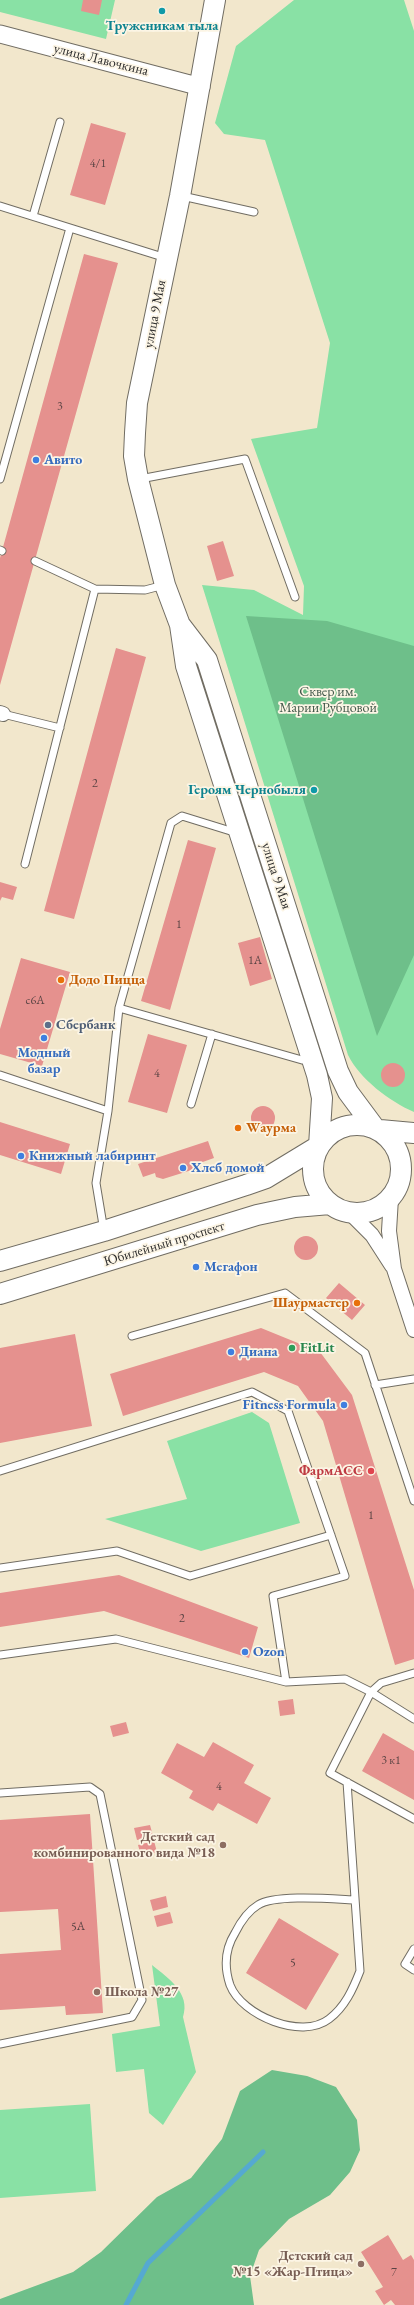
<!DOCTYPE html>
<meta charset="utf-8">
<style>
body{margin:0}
canvas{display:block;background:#f2e7cc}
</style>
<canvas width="414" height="2305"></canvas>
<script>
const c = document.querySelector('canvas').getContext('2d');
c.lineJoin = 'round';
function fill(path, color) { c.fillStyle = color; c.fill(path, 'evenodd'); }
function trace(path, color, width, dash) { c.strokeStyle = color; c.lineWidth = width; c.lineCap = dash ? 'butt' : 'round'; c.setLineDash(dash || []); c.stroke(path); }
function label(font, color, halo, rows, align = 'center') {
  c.font = font + ' "EB Garamond",serif'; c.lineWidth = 3.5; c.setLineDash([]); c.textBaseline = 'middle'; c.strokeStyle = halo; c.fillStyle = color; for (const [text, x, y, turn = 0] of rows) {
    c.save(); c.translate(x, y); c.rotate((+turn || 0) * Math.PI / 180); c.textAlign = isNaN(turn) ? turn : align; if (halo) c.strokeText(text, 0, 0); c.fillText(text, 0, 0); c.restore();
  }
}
const green = new Path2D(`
 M 0,0 L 115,0 L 106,39 L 0,12 Z
 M 294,0 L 404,0 L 414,31 L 414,1112 C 389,1101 360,1079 348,1055 L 202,585 L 254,590 L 303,615 L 304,586 L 251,439 L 317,428 L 330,343 L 265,140 L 224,134 L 215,123 L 236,46 Z
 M 252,1412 L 269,1423 L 300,1523 L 201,1551 L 105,1519 L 187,1499 L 167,1441 Z
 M 152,1965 C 168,1978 191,1993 183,2017 L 196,2072 L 163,2125 L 149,2113 L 144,2069 L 116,2072 L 112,2034 L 160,2026 Z
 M 90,2104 L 96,2191 L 0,2198 L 0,2110 Z`);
const forest = new Path2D(`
 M 246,616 L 327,621 L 414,646 L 414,955 L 377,1036 Z
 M 272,2070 L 307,2076 L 336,2087 L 357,2120 L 360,2150 L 350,2172 L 330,2195 L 289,2219 L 259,2250 L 250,2276 L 254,2305 L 0,2305 L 0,2299 L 73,2272 L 101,2252 L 157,2197 L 191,2178 L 222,2139 L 240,2091 Z`);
const stream = new Path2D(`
 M 126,2305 L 148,2263 L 263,2152`);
const building = new Path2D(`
 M 83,0 L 102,0 L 99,15 L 81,11 Z
 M 91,123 L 126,133 L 105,205 L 70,195 Z
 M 84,254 L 118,263 L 0,685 L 0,558 Z
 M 223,541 L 234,576 L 217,581 L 207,546 Z
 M 116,648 L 146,657 L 74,919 L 44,911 Z
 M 188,840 L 216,848 L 170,1010 L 141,1001 Z
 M 0,882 L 17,887 L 13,900 L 2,897 L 0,901 Z
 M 260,937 L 272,979 L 250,986 L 238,943 Z
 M 21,958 L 70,972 L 42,1066 L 0,1054 L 0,1029 Z
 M 148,1034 L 187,1045 L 167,1113 L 128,1102 Z
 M381 1075a12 12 0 1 1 24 0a12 12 0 1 1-24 0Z
 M251 1118a12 12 0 1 1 24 0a12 12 0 1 1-24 0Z
 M 0,1122 L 70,1144 L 61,1174 L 0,1155 Z
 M 208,1141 L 214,1158 L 197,1164 L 195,1169 L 163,1179 L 156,1177 L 155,1173 L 143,1177 L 138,1164 Z
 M294 1248a12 12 0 1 1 24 0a12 12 0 1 1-24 0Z
 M 339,1283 L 365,1305 L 352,1320 L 326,1298 Z
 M 261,1328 L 320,1352 L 352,1395 L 414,1590 L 414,1659 L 395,1665 L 323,1421 L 298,1386 L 264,1372 L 123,1416 L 110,1374 Z
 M 75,1334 L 92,1426 L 0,1443 L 0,1348 Z
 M 119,1575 L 258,1627 L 249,1658 L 104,1611 L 0,1627 L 0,1593 Z
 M 293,1699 L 295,1714 L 280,1716 L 278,1701 Z
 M 126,1722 L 129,1733 L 113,1737 L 110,1726 Z
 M 383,1733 L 414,1751 L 414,1800 L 362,1771 Z
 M 213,1742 L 254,1765 L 244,1783 L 271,1798 L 257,1824 L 218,1803 L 213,1811 L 189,1798 L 193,1791 L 161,1773 L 177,1743 L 204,1757 Z
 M 90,1814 L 103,2013 L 66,2015 L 65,2006 L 0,2010 L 0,1954 L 61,1950 L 58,1909 L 0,1912 L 0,1820 Z
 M 150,1825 L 153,1836 L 137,1840 L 134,1828 Z
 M 154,1841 L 157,1852 L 141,1856 L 138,1845 Z
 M 166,1896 L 168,1907 L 153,1911 L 150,1900 Z
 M 170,1912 L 173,1923 L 157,1927 L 154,1916 Z
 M 279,1918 L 339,1954 L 306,2010 L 246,1973 Z
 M 388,2235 L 403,2260 L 411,2255 L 414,2260 L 414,2305 L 395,2305 L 391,2300 L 384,2305 L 375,2291 L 383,2287 L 361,2252 Z`);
const service = new Path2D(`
 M 182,196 L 254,212
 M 0,206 L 166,258
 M 33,216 L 60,122
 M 0,479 L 70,228
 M 140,479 L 245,459 L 295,597
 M 0,550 L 2,551
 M 35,561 L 95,589 L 145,590 L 164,585
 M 3,714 L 60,728
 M 25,864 L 95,589
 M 119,1008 L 302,1060
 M 0,1075 L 108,1111
 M 191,1104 L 212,1034
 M 104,1231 L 96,1183 L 108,1111 L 119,1008 L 171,823 L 182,816 L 237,833
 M 132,1336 L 285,1293 L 365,1353 L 414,1501
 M 375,1385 L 414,1379
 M 0,1471 L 252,1392 L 288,1411 L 345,1576 L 273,1596 L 286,1682
 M 0,1568 L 117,1551 L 190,1576 L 331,1535
 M 0,1655 L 116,1639 L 286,1682 L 345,1679 L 371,1692 L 414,1719
 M 414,1673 L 381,1683 L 371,1692 L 330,1773 L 414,1819
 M 347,1782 L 360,1971 C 353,1989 345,2007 329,2019 C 302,2040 242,2016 230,1985 C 224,1967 225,1949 235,1933 C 240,1923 248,1911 258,1905 C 275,1894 333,1899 355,1900
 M 0,1793 L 90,1787 L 100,1794 L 142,2000 L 132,2017 L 0,2044
 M 414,1949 L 405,1964 L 414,1970`);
const minor = new Path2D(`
 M 0,713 L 3,714
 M 391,1198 L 389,1231 L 394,1269 L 414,1330
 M 350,1213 L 372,1235 L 392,1266`);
const tertiary = new Path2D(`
 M 0,34 L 201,87`);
const secondary = new Path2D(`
 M 215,0 L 180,196 L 137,403 L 135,433 L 134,456 L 138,479 L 165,585 L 180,625 L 186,666 L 317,1075 L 322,1098 L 319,1146
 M 181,626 L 207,660 L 338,1071 L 348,1092 L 374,1127
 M313 1169a44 44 0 1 1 88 0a44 44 0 1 1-88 0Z
 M 380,1130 L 414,1133
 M 0,1261 L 104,1231 L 246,1185 L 266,1178 L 317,1147
 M 0,1294 L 257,1215 L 295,1207 L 330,1204`);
const markers = [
 [162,11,4,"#0f9aa8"],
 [36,460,4,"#3f7fe0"],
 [314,790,4,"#0f9aa8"],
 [61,980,4,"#e8710a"],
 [48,1025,4,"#5c6f8a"],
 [44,1038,4,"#3f7fe0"],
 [238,1128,4,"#e8710a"],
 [21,1156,4,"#3f7fe0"],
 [183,1168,4,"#3f7fe0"],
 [196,1267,4,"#3f7fe0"],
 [357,1303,4,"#e8710a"],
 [292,1348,4,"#2e9e5b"],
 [231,1352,4,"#3f7fe0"],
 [344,1405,4,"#3f7fe0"],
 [371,1471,4,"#e0444e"],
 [245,1652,4,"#3f7fe0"],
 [223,1845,4,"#8d6e63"],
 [97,1992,4,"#8d6e63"],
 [361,2264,4,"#8d6e63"]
];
const numberNames = [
 ["4/1",98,164],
 ["3",60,407],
 ["2",95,784],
 ["1",179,925],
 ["1А",255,961],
 ["с6А",35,1001],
 ["4",157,1074],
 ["1",371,1516],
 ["2",182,1619],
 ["3 к1",391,1761],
 ["4",219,1787],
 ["5А",78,1927],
 ["5",293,1963],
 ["7",394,2273]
];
const cultureNames = [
 ["Труженикам тыла",162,26],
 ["Героям Чернобыля",306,790,"right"]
];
const streetNames = [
 ["улица Лавочкина",101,60,14],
 ["улица 9 Мая",155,314,-79],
 ["улица 9 Мая",276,876,72],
 ["Юбилейный проспект",164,1244,-17]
];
const shopNames = [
 ["Авито",44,460],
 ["Модный",44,1053,"center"],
 ["базар",44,1069,"center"],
 ["Книжный лабиринт",29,1156],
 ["Хлеб домой",191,1168],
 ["Мегафон",204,1267],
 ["Диана",239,1352],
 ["Fitness Formula",336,1405,"right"],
 ["Ozon",253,1652]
];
const parkNames = [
 ["Сквер им.",328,692],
 ["Марии Рубцовой",328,708]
];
const foodNames = [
 ["Додо Пицца",69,980],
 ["Wаурма",246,1128],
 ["Шаурмастер",349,1303,"right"]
];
const serviceNames = [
 ["Сбербанк",56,1025]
];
const leisureNames = [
 ["FitLit",300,1348]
];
const healthNames = [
 ["ФармАСС",363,1471]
];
const educationNames = [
 ["Детский сад",215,1837],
 ["комбинированного вида №18",215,1853],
 ["Школа №27",105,1992,"left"],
 ["Детский сад",353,2256],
 ["№15 «Жар-Птица»",353,2272]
];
fill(green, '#89e1a5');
fill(forest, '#6ebf8a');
trace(stream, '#55a9d1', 5);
fill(building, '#e5918e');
trace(service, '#716d63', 9);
trace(minor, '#716d63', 16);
trace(tertiary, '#716d63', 19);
trace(secondary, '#716d63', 22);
trace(service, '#fff', 7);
trace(minor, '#fff', 14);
trace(tertiary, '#fff', 17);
trace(secondary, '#fff', 20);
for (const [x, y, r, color] of markers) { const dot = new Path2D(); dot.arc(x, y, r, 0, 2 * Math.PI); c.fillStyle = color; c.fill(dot); trace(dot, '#fcf5e5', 1.5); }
label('12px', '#5a4444', null, numberNames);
label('bold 14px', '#0d838f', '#fcf5e5', cultureNames);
label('14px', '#2b2b2b', '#fcf5e5', streetNames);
label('bold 14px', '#366cbe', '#fcf5e5', shopNames, 'left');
label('14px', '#42584a', '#fcf5e5', parkNames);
label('bold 14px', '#c56008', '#fcf5e5', foodNames, 'left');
label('bold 14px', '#4e5e75', '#fcf5e5', serviceNames, 'left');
label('bold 14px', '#27864d', '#fcf5e5', leisureNames, 'left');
label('bold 14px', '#be3a42', '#fcf5e5', healthNames, 'right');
label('bold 14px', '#785e54', '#fcf5e5', educationNames, 'right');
</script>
